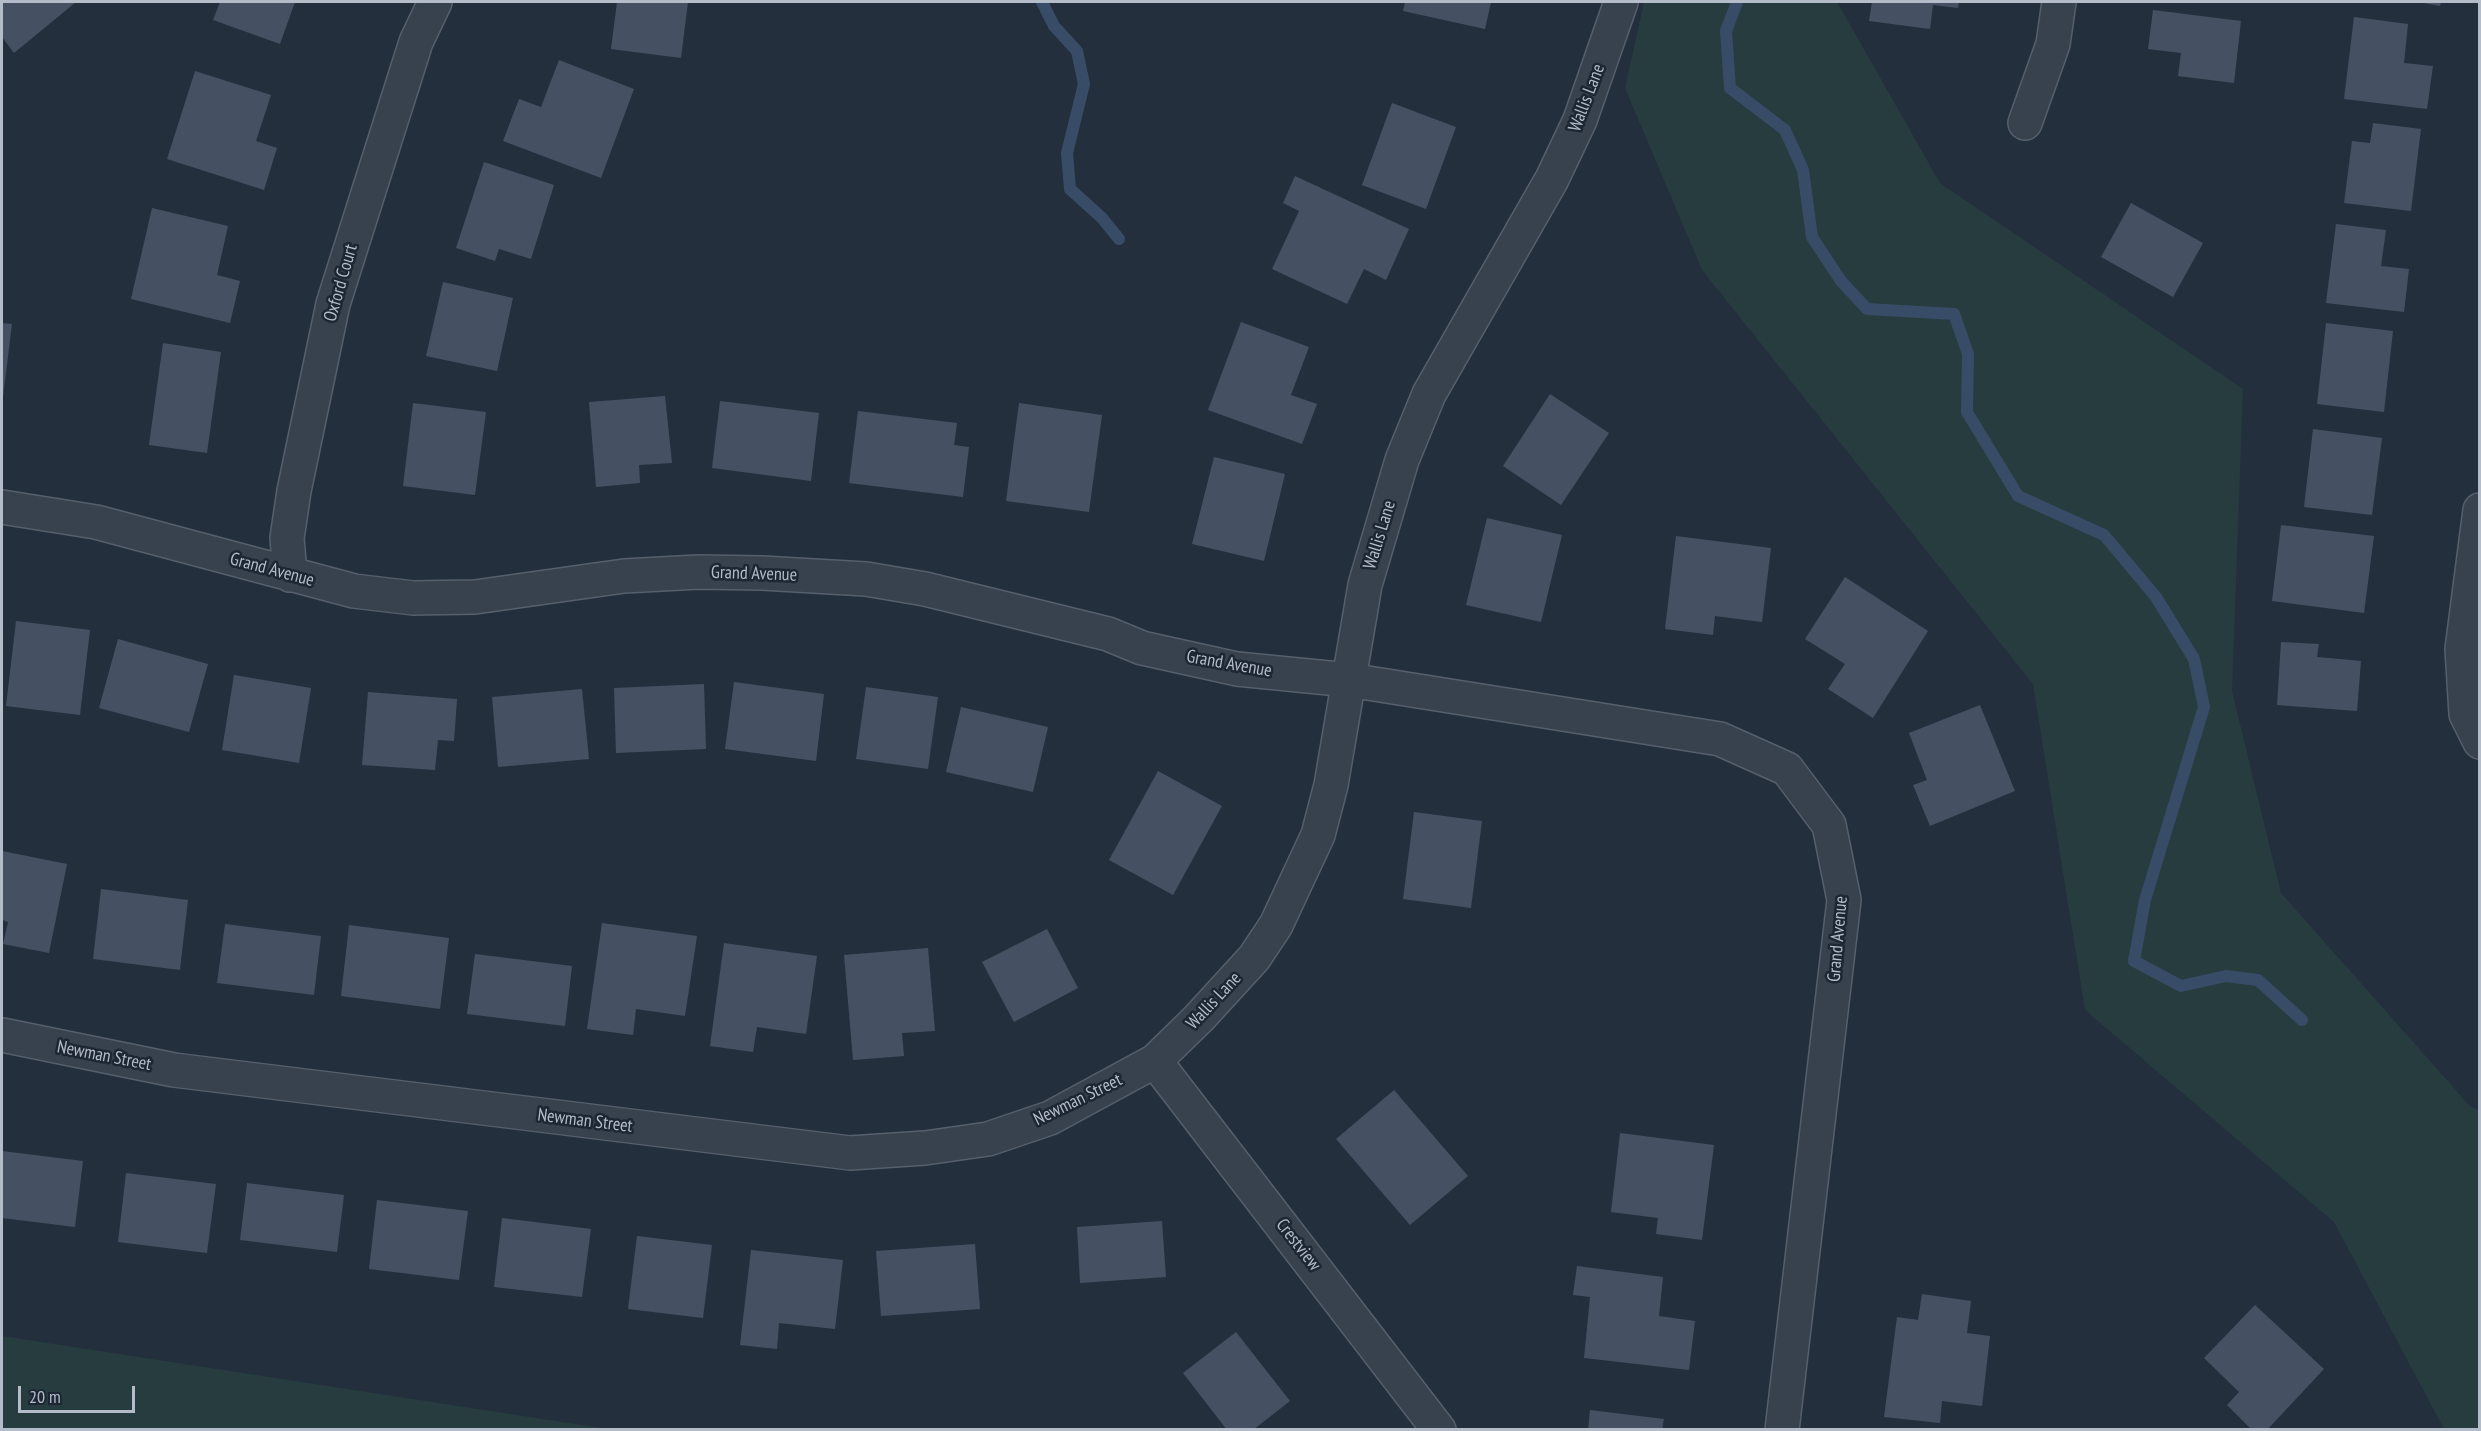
<!DOCTYPE html>
<style>
body{margin:0}
#map{position:relative;width:2481px;height:1431px;overflow:hidden;background:#242f3e;font-family:"PT Sans Narrow",sans-serif}
canvas{display:block}
.frame{position:absolute;inset:0;border:3px solid #b4bcc9;pointer-events:none}
.scale{position:absolute;left:18px;top:1386px;width:117px;height:27px;box-sizing:border-box;border:3px solid #b4bcc9;border-top:0;padding-left:8px;font-size:18px;line-height:21px;white-space:nowrap;color:#b4bcc9;-webkit-text-stroke:4px #1d2633;paint-order:stroke}
</style>
<div id="map">
<canvas width="2481" height="1431"></canvas>
<div class="frame"></div>
<div class="scale">20 m</div>
</div>
<script>
const c = document.querySelector('canvas').getContext('2d');
c.lineJoin = 'round';
function fill(path, color) { c.fillStyle = color; c.fill(path, 'evenodd'); }
function trace(path, color, width, dash) { c.strokeStyle = color; c.lineWidth = width; c.lineCap = dash ? 'butt' : 'round'; c.setLineDash(dash || []); c.stroke(path); }
function label(font, color, halo, rows, align = 'center') {
  c.font = font + ' "PT Sans Narrow",sans-serif'; c.lineWidth = 5; c.setLineDash([]); c.textBaseline = 'middle'; c.strokeStyle = halo; c.fillStyle = color; for (const [text, x, y, turn = 0] of rows) {
    c.save(); c.translate(x, y); c.rotate((+turn || 0) * Math.PI / 180); c.textAlign = isNaN(turn) ? turn : align; if (halo) c.strokeText(text, 0, 0); c.fillText(text, 0, 0); c.restore();
  }
}
const green = new Path2D(`
 M 1644,2 L 1837,2 L 1940,183 L 2243,389 L 2232,691 L 2281,893 L 2470,1106 L 2479,1110 L 2479,1429 L 2444,1429 L 2334,1222 L 2085,1010 L 2033,684 L 1702,270 L 1625,88 Z
 M 2,1336 L 608,1429 L 2,1429 Z`);
const stream = new Path2D(`
 M 1042,2 L 1054,26 L 1077,51 L 1084,84 L 1067,153 L 1070,189 L 1102,218 L 1119,239
 M 1737,2 L 1726,31 L 1730,88 L 1785,130 L 1803,170 L 1812,237 L 1841,281 L 1867,309 L 1954,314 L 1968,354 L 1967,412 L 2018,496 L 2104,535 L 2156,597 L 2194,659 L 2204,707 L 2145,900 L 2134,961 L 2181,986 L 2226,976 L 2258,980 L 2302,1020`);
const building = new Path2D(`
 M 2,2 L 76,2 L 14,53 L 2,37 Z
 M 220,2 L 295,2 L 280,44 L 213,20 Z
 M 617,2 L 688,2 L 681,58 L 611,49 Z
 M 1405,2 L 1491,2 L 1485,29 L 1403,11 Z
 M 1872,2 L 1959,2 L 1958,8 L 1933,5 L 1930,29 L 1869,21 Z
 M 2418,2 L 2441,2 L 2440,6 Z
 M 2153,10 L 2241,21 L 2234,83 L 2178,76 L 2181,53 L 2148,49 Z
 M 2354,17 L 2408,24 L 2404,63 L 2433,66 L 2427,109 L 2344,99 Z
 M 559,60 L 634,89 L 601,178 L 503,141 L 519,99 L 541,107 Z
 M 195,71 L 271,95 L 256,141 L 277,148 L 264,190 L 167,159 Z
 M 1392,103 L 1456,127 L 1426,209 L 1362,185 Z
 M 2373,123 L 2421,129 L 2411,211 L 2344,203 L 2352,141 L 2370,143 Z
 M 484,162 L 554,185 L 531,259 L 499,249 L 495,261 L 456,248 Z
 M 1295,176 L 1409,229 L 1386,280 L 1364,269 L 1347,304 L 1272,269 L 1299,211 L 1283,203 Z
 M 2131,203 L 2203,243 L 2173,297 L 2101,257 Z
 M 152,208 L 228,226 L 217,275 L 240,281 L 230,323 L 131,299 Z
 M 2336,224 L 2386,230 L 2381,266 L 2409,269 L 2404,312 L 2326,303 Z
 M 443,282 L 513,298 L 497,371 L 426,356 Z
 M 1241,322 L 1309,347 L 1291,395 L 1317,404 L 1302,444 L 1208,410 Z
 M 2,323 L 12,324 L 3,397 L 2,397 Z
 M 2326,323 L 2393,331 L 2384,412 L 2317,404 Z
 M 163,343 L 221,352 L 207,453 L 149,445 Z
 M 1550,394 L 1609,433 L 1561,505 L 1503,466 Z
 M 665,396 L 672,463 L 639,465 L 640,483 L 596,487 L 589,402 Z
 M 720,401 L 819,413 L 811,481 L 712,468 Z
 M 413,403 L 486,412 L 475,495 L 403,486 Z
 M 1019,403 L 1102,415 L 1089,512 L 1006,501 Z
 M 858,411 L 957,423 L 954,445 L 969,447 L 963,497 L 849,483 Z
 M 2313,429 L 2382,438 L 2372,515 L 2304,507 Z
 M 1214,457 L 1285,474 L 1264,561 L 1192,544 Z
 M 1487,518 L 1562,535 L 1541,622 L 1466,605 Z
 M 2281,525 L 2374,536 L 2364,613 L 2272,601 Z
 M 1676,536 L 1771,548 L 1762,622 L 1715,616 L 1713,635 L 1665,629 Z
 M 1845,577 L 1928,631 L 1873,718 L 1828,689 L 1845,664 L 1805,639 Z
 M 16,621 L 90,630 L 80,715 L 6,706 Z
 M 118,639 L 208,664 L 189,732 L 99,708 Z
 M 2281,642 L 2319,644 L 2317,657 L 2361,661 L 2357,711 L 2277,705 Z
 M 234,675 L 311,688 L 299,763 L 222,750 Z
 M 734,682 L 824,694 L 816,761 L 725,749 Z
 M 704,684 L 706,749 L 616,753 L 614,688 Z
 M 866,687 L 938,697 L 928,769 L 856,759 Z
 M 582,689 L 589,759 L 498,767 L 492,697 Z
 M 368,692 L 457,699 L 454,741 L 438,740 L 435,770 L 362,765 Z
 M 1980,705 L 2015,791 L 1930,826 L 1913,785 L 1927,780 L 1909,733 Z
 M 961,707 L 1048,727 L 1033,792 L 946,772 Z
 M 1158,771 L 1222,806 L 1173,895 L 1109,860 Z
 M 1414,812 L 1482,821 L 1471,908 L 1403,899 Z
 M 2,851 L 67,864 L 49,953 L 3,944 L 8,922 L 2,920 Z
 M 101,889 L 188,900 L 180,970 L 93,959 Z
 M 602,923 L 697,936 L 685,1016 L 636,1009 L 633,1035 L 587,1029 Z
 M 225,924 L 321,936 L 314,995 L 217,983 Z
 M 349,925 L 449,938 L 440,1009 L 341,996 Z
 M 1047,929 L 1078,988 L 1014,1022 L 982,962 Z
 M 724,943 L 817,956 L 806,1034 L 757,1027 L 753,1052 L 710,1046 Z
 M 928,948 L 935,1031 L 902,1033 L 904,1056 L 853,1060 L 844,955 Z
 M 475,954 L 572,966 L 565,1026 L 467,1014 Z
 M 1394,1090 L 1468,1176 L 1410,1225 L 1336,1139 Z
 M 1620,1133 L 1714,1145 L 1702,1240 L 1656,1234 L 1658,1218 L 1611,1212 Z
 M 2,1151 L 83,1161 L 75,1227 L 2,1218 Z
 M 126,1173 L 216,1184 L 207,1253 L 118,1242 Z
 M 247,1183 L 344,1195 L 337,1252 L 240,1240 Z
 M 377,1200 L 468,1211 L 459,1280 L 369,1269 Z
 M 502,1218 L 591,1229 L 582,1297 L 494,1287 Z
 M 1162,1221 L 1166,1277 L 1080,1283 L 1077,1227 Z
 M 637,1236 L 712,1245 L 703,1318 L 628,1309 Z
 M 975,1244 L 980,1309 L 881,1316 L 876,1251 Z
 M 751,1250 L 843,1260 L 835,1329 L 779,1323 L 777,1349 L 740,1345 Z
 M 1577,1266 L 1663,1277 L 1659,1316 L 1695,1321 L 1689,1370 L 1584,1358 L 1590,1297 L 1573,1295 Z
 M 1922,1294 L 1971,1301 L 1967,1333 L 1990,1336 L 1982,1406 L 1942,1401 L 1940,1423 L 1884,1417 L 1897,1317 L 1918,1320 Z
 M 2255,1305 L 2324,1369 L 2267,1430 L 2252,1430 L 2227,1405 L 2239,1392 L 2204,1358 Z
 M 1236,1332 L 1290,1401 L 1253,1430 L 1227,1430 L 1183,1373 Z
 M 1590,1410 L 1664,1419 L 1662,1430 L 1588,1430 Z`);
const minor = new Path2D(`
 M 2025,123 L 2053,44 L 2059,2
 M 2,507 L 96,522 L 354,591 L 413,598 L 475,597 L 624,576 L 698,572 L 762,573 L 866,579 L 925,589 L 1108,634 L 1142,648 L 1237,669 L 1349,680 L 1720,739 L 1787,769 L 1829,825 L 1844,900 L 1782,1430
 M 2480,510 L 2462,649 L 2466,714 L 2480,742
 M 290,575 L 287,538 L 294,491 L 333,304 L 416,42 L 435,2
 M 2,1035 L 174,1070 L 850,1153 L 925,1148 L 988,1139 L 1050,1118 L 1155,1061 L 1199,1018 L 1254,958 L 1276,925 L 1318,835 L 1331,785 L 1365,585 L 1402,460 L 1429,394 L 1552,179 L 1580,120 L 1621,2
 M 1155,1061 L 1439,1430`);
const streetNames = [
 ["Wallis Lane",1587,98,-69],
 ["Oxford Court",341,283,-74],
 ["Wallis Lane",1380,535,-73],
 ["Grand Avenue",272,570,15],
 ["Grand Avenue",754,574,2],
 ["Grand Avenue",1229,664,10],
 ["Grand Avenue",1838,939,-85],
 ["Wallis Lane",1214,1001,-47],
 ["Newman Street",104,1056,11],
 ["Newman Street",1078,1100,-26],
 ["Newman Street",585,1121,7],
 ["Crestview",1298,1245,52]
];
fill(green, '#263c3f');
trace(stream, '#394c67', 12);
fill(building, '#455162');
trace(minor, '#565f6c', 36);
trace(minor, '#38414e', 33);
label('18px', '#b4bcc9', '#1d2633', streetNames);
</script>
